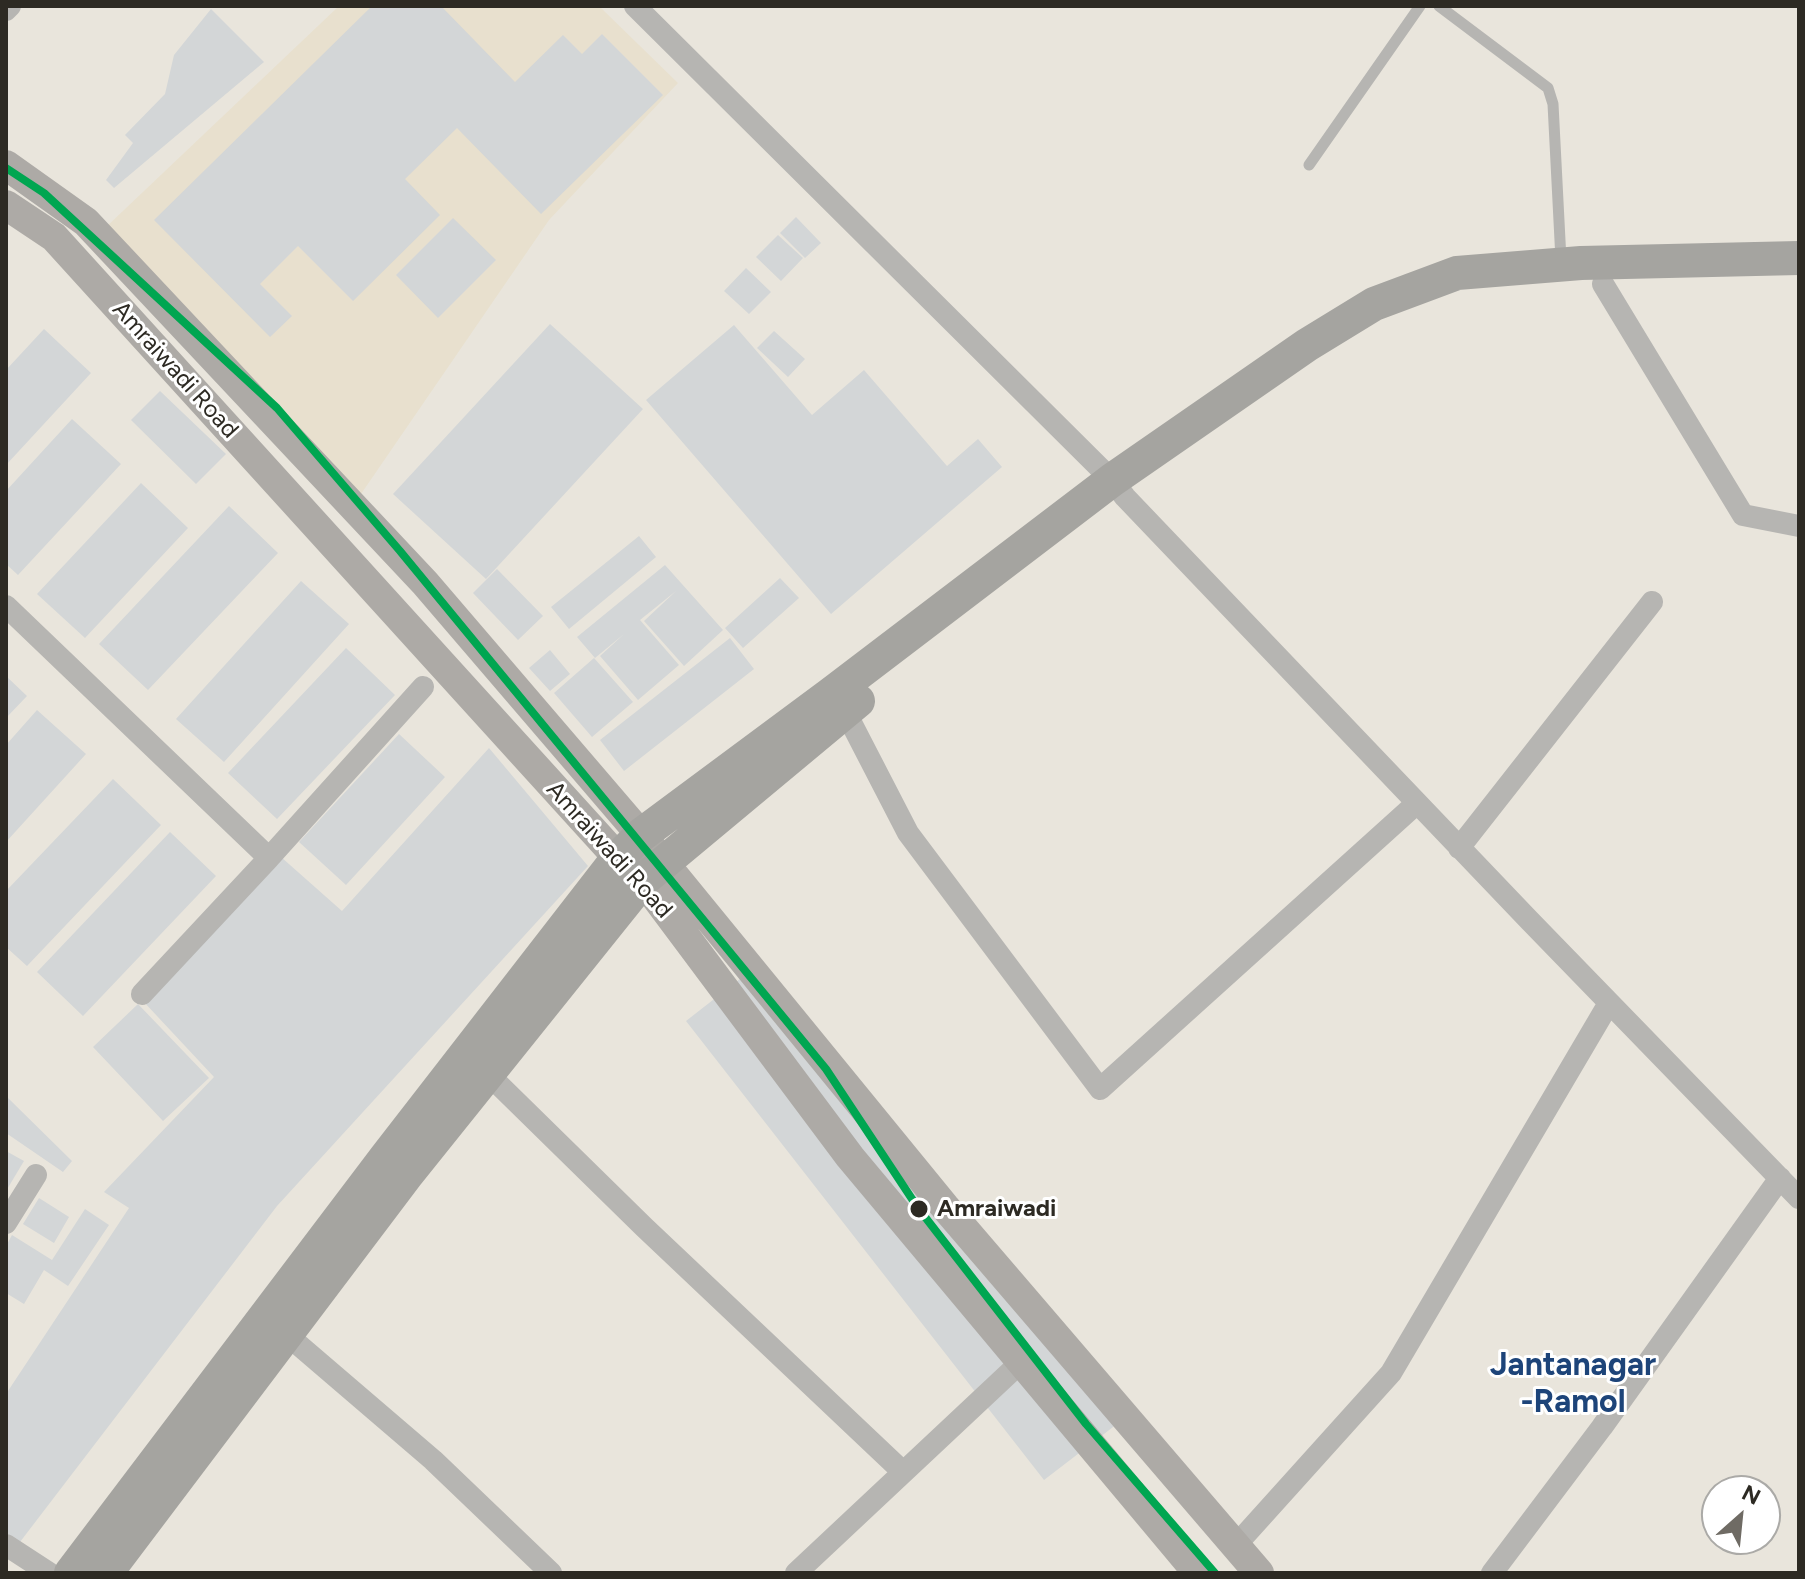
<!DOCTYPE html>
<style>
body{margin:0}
#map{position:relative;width:1805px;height:1579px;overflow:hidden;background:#e9e5dc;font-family:Figtree,sans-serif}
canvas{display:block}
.frame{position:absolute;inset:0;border:8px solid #2d2a23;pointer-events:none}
.north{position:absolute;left:1701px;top:1475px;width:80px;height:80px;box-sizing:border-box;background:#fff;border:2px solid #abaaa7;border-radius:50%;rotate:27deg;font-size:22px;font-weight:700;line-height:32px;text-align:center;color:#2d2a23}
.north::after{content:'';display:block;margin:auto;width:28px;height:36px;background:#6f6b64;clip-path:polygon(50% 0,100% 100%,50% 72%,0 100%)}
</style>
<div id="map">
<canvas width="1805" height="1579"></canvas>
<div class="frame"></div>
<div class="north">N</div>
</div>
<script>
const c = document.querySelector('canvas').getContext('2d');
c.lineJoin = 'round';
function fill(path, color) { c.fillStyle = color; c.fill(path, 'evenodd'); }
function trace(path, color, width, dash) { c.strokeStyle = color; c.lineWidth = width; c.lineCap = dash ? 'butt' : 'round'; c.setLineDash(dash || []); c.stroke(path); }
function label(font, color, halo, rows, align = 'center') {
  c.font = font + ' Figtree,sans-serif'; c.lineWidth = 6; c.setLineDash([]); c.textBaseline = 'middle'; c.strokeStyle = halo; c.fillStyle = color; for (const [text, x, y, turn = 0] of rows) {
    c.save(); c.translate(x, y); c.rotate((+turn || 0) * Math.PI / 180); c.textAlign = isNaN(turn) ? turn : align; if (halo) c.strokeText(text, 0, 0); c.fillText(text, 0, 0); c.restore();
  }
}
const built = new Path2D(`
 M 339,6 L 599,6 L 678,83 L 549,220 L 361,494 L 105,228 Z`);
const building = new Path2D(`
 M 372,6 L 441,6 L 515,82 L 563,35 L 582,54 L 602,34 L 663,95 L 541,214 L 457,128 L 405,179 L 440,215 L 353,301 L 298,246 L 260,284 L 292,316 L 270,337 L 154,220 Z
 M 211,9 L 264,62 L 114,188 L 106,180 L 133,143 L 125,135 L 165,94 L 174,55 Z
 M 796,217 L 821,243 L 805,258 L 780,233 Z
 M 453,218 L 496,260 L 438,318 L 396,275 Z
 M 778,235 L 803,258 L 781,281 L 756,257 Z
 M 746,268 L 771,292 L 749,314 L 724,291 Z
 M 550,324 L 643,409 L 486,579 L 393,494 Z
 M 734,325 L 812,415 L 864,370 L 947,466 L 978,439 L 1002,467 L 831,614 L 646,400 Z
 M 44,329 L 91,373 L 6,465 L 6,370 Z
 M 774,331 L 805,359 L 788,377 L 757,348 Z
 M 160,391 L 226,454 L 196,484 L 131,420 Z
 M 72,419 L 121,464 L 18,575 L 6,564 L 6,491 Z
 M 141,483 L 188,528 L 85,638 L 37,594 Z
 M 229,506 L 278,553 L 148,690 L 99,644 Z
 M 639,536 L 656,557 L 569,629 L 551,607 Z
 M 665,565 L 723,630 L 684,666 L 644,621 L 676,591 L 640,620 L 679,665 L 638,700 L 600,656 L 624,634 L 595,658 L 577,637 Z
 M 497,569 L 543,616 L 518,640 L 473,593 Z
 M 780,578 L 799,598 L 743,648 L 725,628 Z
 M 301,581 L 349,624 L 224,762 L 176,719 Z
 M 730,638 L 754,669 L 624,771 L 600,740 Z
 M 346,648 L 395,695 L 277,819 L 228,773 Z
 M 550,650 L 570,674 L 550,691 L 529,668 Z
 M 594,658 L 633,702 L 592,737 L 554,693 Z
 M 6,676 L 27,696 L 6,718 Z
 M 37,710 L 86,754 L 6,842 L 6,745 Z
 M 399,734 L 445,777 L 346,885 L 299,842 Z
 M 489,748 L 588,866 L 277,1206 L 20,1542 L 6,1533 L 6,1394 L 129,1208 L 104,1192 L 214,1077 L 143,1001 L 281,857 L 342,911 Z
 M 113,779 L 161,825 L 27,966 L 6,947 L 6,891 Z
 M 170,832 L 216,876 L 83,1016 L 37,972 Z
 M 759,964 L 1117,1424 L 1044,1480 L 686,1021 Z
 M 138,1004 L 209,1078 L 163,1121 L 93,1047 Z
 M 6,1096 L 72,1161 L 63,1172 L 6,1133 Z
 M 6,1151 L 24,1161 L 6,1191 Z
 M 39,1198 L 69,1217 L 54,1243 L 23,1224 Z
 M 85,1209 L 109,1225 L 68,1286 L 44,1270 L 24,1304 L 6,1293 L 6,1246 L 12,1235 L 52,1260 Z`);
const service = new Path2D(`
 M 1439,6 L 1548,88 L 1553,104 L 1561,260
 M 1309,165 L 1420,6`);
const minor = new Path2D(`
 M 635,6 L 1112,480 L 1125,497 L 1529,920 L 1799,1198
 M 6,10 L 10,6
 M 1603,284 L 1743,515 L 1799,526
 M 6,606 L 269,858 L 423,687
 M 845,711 L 908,833 L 1100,1089 L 1417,803
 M 1459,848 L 1652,602
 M 142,994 L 269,858
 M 488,1074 L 644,1227 L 903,1472
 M 6,1223 L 36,1175
 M 286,1334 L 433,1460 L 551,1573
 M 6,1545 L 49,1573
 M 1236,1545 L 1391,1373 L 1609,1003
 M 796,1573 L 1021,1362
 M 1492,1573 L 1602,1427 L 1780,1178`);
const secondary = new Path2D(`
 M 6,165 L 86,222 L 425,583 L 641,835 L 945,1207 L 1259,1573
 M 6,205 L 54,237 L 618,858 L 643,880 L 850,1157 L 1198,1573`);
const primary = new Path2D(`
 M 71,1573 L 386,1157 L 618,858 L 641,835 L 831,694 L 1112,480 L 1307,345 L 1374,304 L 1457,273 L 1581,263 L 1799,258
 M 106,1573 L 408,1173 L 643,880 L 858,701`);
const metro1 = new Path2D(`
 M 6,168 L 44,193 L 277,408 L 400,551 L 826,1069 L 918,1208 L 1086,1424 L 1215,1573`);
const markers = [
 [919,1209,10,"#2d2a23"]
];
const streetNames = [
 ["Amraiwadi Road",175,370,48],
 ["Amraiwadi Road",609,850,48]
];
const stopNames = [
 ["Amraiwadi",937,1209]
];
const districtNames = [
 ["Jantanagar",1573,1366],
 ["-Ramol",1573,1403]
];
fill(built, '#e8e0ce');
fill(building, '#d3d6d7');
trace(service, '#b6b5b2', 11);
trace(minor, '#b6b5b2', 22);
trace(secondary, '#adaaa6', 30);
trace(primary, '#a5a4a0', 34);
trace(metro1, '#00a651', 8);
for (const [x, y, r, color] of markers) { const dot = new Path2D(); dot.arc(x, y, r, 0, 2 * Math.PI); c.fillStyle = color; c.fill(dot); trace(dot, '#fff', 3); }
label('24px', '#2d2a23', '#fff', streetNames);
label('bold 24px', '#2d2a23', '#fff', stopNames, 'left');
label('bold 32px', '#1d4479', '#fff', districtNames);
</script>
